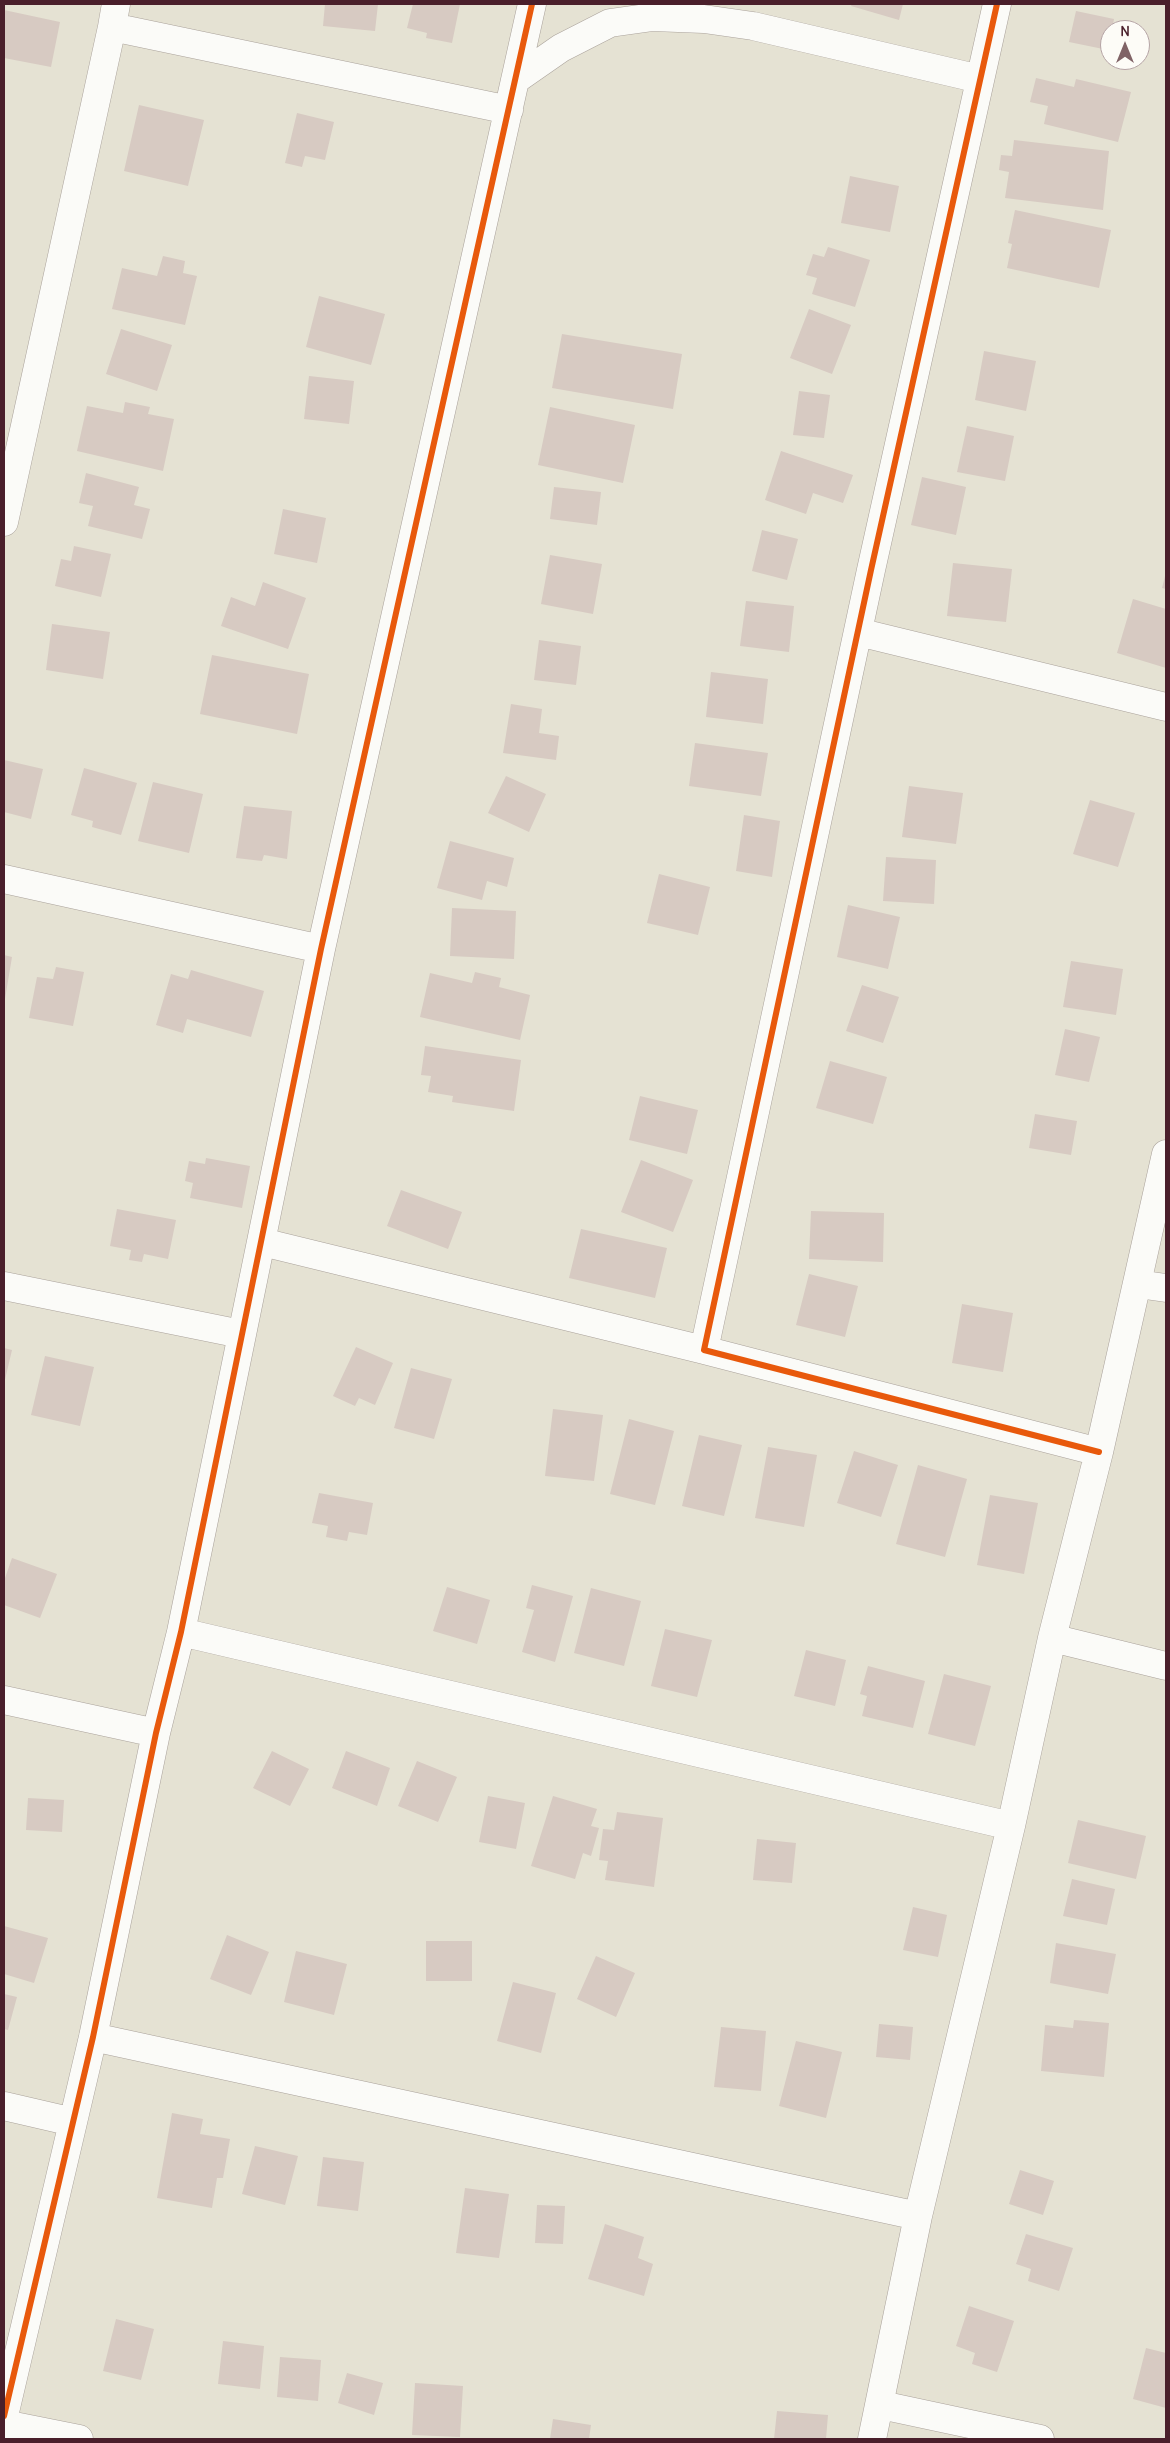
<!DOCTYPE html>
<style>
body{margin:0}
#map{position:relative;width:1170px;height:2443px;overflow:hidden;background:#e5e2d3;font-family:Delius,sans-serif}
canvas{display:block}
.frame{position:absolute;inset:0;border:5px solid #4a1f2b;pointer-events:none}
.north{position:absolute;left:1100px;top:20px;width:50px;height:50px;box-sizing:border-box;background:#fdfcf7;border:1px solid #b5a4a5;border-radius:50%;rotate:0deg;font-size:14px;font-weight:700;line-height:20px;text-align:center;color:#4a1f2b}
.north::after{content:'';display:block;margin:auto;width:18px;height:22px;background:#806366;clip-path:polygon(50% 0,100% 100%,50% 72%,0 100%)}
</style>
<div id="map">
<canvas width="1170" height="2443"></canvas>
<div class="frame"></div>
<div class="north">N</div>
</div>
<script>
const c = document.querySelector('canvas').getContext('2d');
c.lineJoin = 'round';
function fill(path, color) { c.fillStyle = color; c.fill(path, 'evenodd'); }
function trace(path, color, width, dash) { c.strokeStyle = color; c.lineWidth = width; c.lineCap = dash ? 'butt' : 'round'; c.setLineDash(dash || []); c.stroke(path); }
const building = new Path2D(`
 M 325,4 L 378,4 L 375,31 L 323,26 Z
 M 413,4 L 460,4 L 452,43 L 426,38 L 427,33 L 407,28 Z
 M 852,4 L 903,4 L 899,20 L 851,6 Z
 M 4,10 L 60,22 L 51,67 L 4,58 Z
 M 1076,11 L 1114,19 L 1112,30 L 1110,30 L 1108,50 L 1069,42 Z
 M 1036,78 L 1074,87 L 1076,79 L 1131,92 L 1118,142 L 1044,124 L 1048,106 L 1030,102 Z
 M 139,105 L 204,120 L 188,186 L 124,171 Z
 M 297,113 L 334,122 L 325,160 L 305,156 L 302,167 L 285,163 Z
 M 1014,140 L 1109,151 L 1103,210 L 1005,198 L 1009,172 L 999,170 L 1001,155 L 1012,156 Z
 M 850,176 L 899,186 L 890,232 L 841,223 Z
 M 1015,210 L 1111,230 L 1099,288 L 1007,268 L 1012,244 L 1008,243 Z
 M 828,247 L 870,260 L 855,307 L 812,294 L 817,278 L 806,275 L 813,254 L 824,257 Z
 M 163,256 L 185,261 L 183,273 L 197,276 L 185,325 L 112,309 L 122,268 L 157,276 Z
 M 319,296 L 385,314 L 371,365 L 306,347 Z
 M 809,309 L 851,325 L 832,374 L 790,358 Z
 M 121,329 L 172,345 L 157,391 L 106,374 Z
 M 562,334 L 682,354 L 673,409 L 552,388 Z
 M 984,351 L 1036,361 L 1026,411 L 975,400 Z
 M 309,376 L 354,381 L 349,424 L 304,419 Z
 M 799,391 L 830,395 L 824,438 L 793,435 Z
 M 125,402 L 150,407 L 148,414 L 174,419 L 163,471 L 77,451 L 87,406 L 123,413 Z
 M 550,407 L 635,425 L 623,483 L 538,465 Z
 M 967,426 L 1014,436 L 1005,481 L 957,472 Z
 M 781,451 L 853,475 L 843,503 L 813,493 L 806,514 L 765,500 Z
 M 86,473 L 139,487 L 134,505 L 150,509 L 142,539 L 88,526 L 93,506 L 79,503 Z
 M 922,477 L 966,487 L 956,535 L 911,525 Z
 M 554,487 L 601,492 L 597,525 L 550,519 Z
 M 283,509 L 326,518 L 317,563 L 274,554 Z
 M 762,530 L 798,539 L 787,580 L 752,571 Z
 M 74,546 L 111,554 L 101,597 L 55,586 L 61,559 L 71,561 Z
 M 550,555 L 602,564 L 593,614 L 541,604 Z
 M 953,563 L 1012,569 L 1006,622 L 947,616 Z
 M 1166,572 L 1166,589 L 1162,588 Z
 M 263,582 L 306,598 L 288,649 L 221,626 L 231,597 L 255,606 Z
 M 1133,599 L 1166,609 L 1166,668 L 1117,653 Z
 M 746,601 L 794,606 L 789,652 L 740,646 Z
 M 52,624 L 110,632 L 103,679 L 46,670 Z
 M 539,640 L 581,646 L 576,685 L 534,680 Z
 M 212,655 L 309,674 L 297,734 L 200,714 Z
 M 711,672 L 768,679 L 763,724 L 706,717 Z
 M 511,704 L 542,709 L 539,733 L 559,736 L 556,760 L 503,753 Z
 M 695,743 L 768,753 L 761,796 L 689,786 Z
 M 4,760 L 43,769 L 31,819 L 4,812 Z
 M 84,768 L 137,783 L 121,835 L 92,827 L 93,821 L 71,815 Z
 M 506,776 L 546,794 L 529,832 L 488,813 Z
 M 153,782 L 203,794 L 189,853 L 138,841 Z
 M 909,786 L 963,793 L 956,844 L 902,837 Z
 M 1090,800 L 1135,813 L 1118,867 L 1073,854 Z
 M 244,806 L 292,811 L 287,859 L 264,855 L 262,861 L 236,858 Z
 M 744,815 L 780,821 L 772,877 L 736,871 Z
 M 450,841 L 514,858 L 507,887 L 487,881 L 482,900 L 437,888 Z
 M 886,857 L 936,860 L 934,904 L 883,901 Z
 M 659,874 L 710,887 L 698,935 L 647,923 Z
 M 848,905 L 900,917 L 888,969 L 837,957 Z
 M 452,908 L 516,911 L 514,959 L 450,956 Z
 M 4,955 L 12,957 L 5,999 L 4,999 Z
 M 1071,961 L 1123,969 L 1116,1015 L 1063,1007 Z
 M 56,967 L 84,972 L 73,1026 L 29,1018 L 37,977 L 53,979 Z
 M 191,970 L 264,991 L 251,1037 L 187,1019 L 183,1033 L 156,1025 L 171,974 L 188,979 Z
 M 475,972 L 501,978 L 499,987 L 530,995 L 520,1040 L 420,1017 L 430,973 L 472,983 Z
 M 862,985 L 899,997 L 883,1043 L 846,1031 Z
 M 1065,1029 L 1100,1037 L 1089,1082 L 1055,1075 Z
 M 425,1046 L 521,1060 L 514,1111 L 452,1102 L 453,1096 L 428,1092 L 431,1076 L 421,1075 Z
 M 830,1061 L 887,1077 L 873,1124 L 816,1108 Z
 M 640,1096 L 698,1110 L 687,1154 L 629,1140 Z
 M 1035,1114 L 1077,1121 L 1071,1155 L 1029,1148 Z
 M 206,1158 L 250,1166 L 242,1208 L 190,1198 L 193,1183 L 185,1181 L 189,1161 L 205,1164 Z
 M 641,1160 L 693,1180 L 673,1232 L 621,1212 Z
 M 401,1190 L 462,1212 L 448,1249 L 387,1226 Z
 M 117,1209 L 176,1220 L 168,1259 L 144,1254 L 142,1262 L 129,1260 L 131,1250 L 110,1246 Z
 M 811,1211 L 884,1213 L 883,1262 L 809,1259 Z
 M 581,1229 L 667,1248 L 655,1298 L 569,1278 Z
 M 809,1274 L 858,1286 L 845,1337 L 796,1325 Z
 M 962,1304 L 1013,1313 L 1003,1372 L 952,1363 Z
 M 356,1347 L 393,1363 L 375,1405 L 359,1398 L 355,1406 L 333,1396 Z
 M 4,1348 L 12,1350 L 4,1384 Z
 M 45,1356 L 94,1367 L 80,1426 L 31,1415 Z
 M 411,1368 L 452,1379 L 434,1439 L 394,1428 Z
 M 553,1409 L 603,1415 L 594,1481 L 545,1476 Z
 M 629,1419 L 674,1431 L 655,1505 L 610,1494 Z
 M 699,1435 L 742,1445 L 724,1516 L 682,1506 Z
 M 768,1447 L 817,1455 L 804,1527 L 755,1518 Z
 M 854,1451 L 898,1465 L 881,1517 L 837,1503 Z
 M 918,1465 L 967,1479 L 945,1557 L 896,1544 Z
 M 319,1493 L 373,1503 L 367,1535 L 349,1532 L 347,1541 L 326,1537 L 328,1526 L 312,1523 Z
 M 990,1495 L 1038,1503 L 1024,1574 L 977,1565 Z
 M 12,1558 L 57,1574 L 40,1618 L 4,1605 L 4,1581 Z
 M 532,1585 L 573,1596 L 555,1662 L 522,1652 L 534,1610 L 526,1608 Z
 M 447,1587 L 490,1600 L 477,1644 L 433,1631 Z
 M 591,1588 L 641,1601 L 624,1666 L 574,1653 Z
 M 665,1629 L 712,1640 L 697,1697 L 651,1686 Z
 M 806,1650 L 846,1660 L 835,1706 L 794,1696 Z
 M 868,1666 L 925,1681 L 913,1728 L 862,1716 L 867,1696 L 860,1694 Z
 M 944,1674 L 991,1686 L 975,1746 L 928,1734 Z
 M 272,1751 L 309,1769 L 290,1806 L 253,1788 Z
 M 346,1751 L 390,1768 L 377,1806 L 332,1788 Z
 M 417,1761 L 457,1777 L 438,1822 L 398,1806 Z
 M 488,1796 L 525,1803 L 516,1849 L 479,1842 Z
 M 553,1796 L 597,1809 L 591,1826 L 599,1828 L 591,1856 L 583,1853 L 575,1879 L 531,1866 Z
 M 28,1798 L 64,1800 L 62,1832 L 26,1830 Z
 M 617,1812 L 663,1818 L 654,1887 L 605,1880 L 608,1861 L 599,1860 L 603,1829 L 614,1830 Z
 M 1078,1820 L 1146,1836 L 1136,1879 L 1068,1863 Z
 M 757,1839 L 796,1843 L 792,1883 L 753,1880 Z
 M 1072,1879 L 1115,1889 L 1107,1925 L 1063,1916 Z
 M 913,1907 L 947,1915 L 938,1957 L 903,1950 Z
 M 4,1926 L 48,1938 L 34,1983 L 4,1974 Z
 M 227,1935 L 269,1952 L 251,1995 L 210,1979 Z
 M 426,1941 L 472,1941 L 472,1981 L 426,1981 Z
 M 1056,1943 L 1116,1954 L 1108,1994 L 1050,1983 Z
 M 296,1951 L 347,1964 L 334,2015 L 284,2002 Z
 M 596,1956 L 635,1973 L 616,2017 L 577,1999 Z
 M 513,1982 L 556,1993 L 541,2053 L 497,2041 Z
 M 4,1994 L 17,1997 L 8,2030 L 4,2029 Z
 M 1074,2020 L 1109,2023 L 1104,2077 L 1041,2071 L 1045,2025 L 1073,2028 Z
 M 879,2024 L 913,2027 L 910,2060 L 876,2057 Z
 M 721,2027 L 766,2031 L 761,2091 L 714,2087 Z
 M 796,2041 L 842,2052 L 826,2118 L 779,2106 Z
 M 172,2113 L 203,2119 L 200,2134 L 230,2139 L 223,2178 L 217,2178 L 212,2208 L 157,2198 Z
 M 255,2146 L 298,2156 L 285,2205 L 242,2194 Z
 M 323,2157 L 364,2162 L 358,2211 L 317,2206 Z
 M 1020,2170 L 1054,2181 L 1043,2215 L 1009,2204 Z
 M 465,2188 L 509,2194 L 499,2258 L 456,2253 Z
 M 537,2205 L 565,2206 L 563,2244 L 535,2243 Z
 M 605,2224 L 644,2237 L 638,2258 L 653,2264 L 644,2296 L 588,2279 Z
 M 1026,2234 L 1073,2248 L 1059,2291 L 1028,2281 L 1031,2269 L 1016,2264 Z
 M 969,2306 L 1014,2321 L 997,2372 L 972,2364 L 975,2353 L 956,2346 Z
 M 116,2319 L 154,2329 L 141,2380 L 103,2371 Z
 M 223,2341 L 264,2346 L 260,2389 L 218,2384 Z
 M 1146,2348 L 1166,2353 L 1166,2408 L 1133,2399 Z
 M 280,2357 L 321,2360 L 318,2401 L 277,2397 Z
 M 347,2373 L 383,2383 L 374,2415 L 338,2403 Z
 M 415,2383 L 463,2386 L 460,2437 L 412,2435 Z
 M 777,2411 L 828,2415 L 826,2439 L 774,2439 Z
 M 553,2419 L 591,2425 L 589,2439 L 550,2439 Z`);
const minor = new Path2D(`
 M 116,4 L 112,27 L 509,110
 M 997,4 L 871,570 L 704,1350 L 1099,1452
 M 515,80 L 561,48 L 610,23 L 653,17 L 704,19 L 753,26 L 980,79
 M 4,522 L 112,27
 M 858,632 L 1166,707
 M 4,879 L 321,949
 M 262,1242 L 704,1350
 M 1138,1284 L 1166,1288
 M 4,1286 L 241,1334
 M 181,1632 L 1011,1826
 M 1052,1638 L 1166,1666
 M 4,1700 L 156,1733
 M 93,2037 L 918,2216
 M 4,2106 L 73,2122
 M 881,2405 L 1040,2439
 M 4,2416 L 93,2037 L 156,1733 L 181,1632 L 321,949 L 532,4
 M 4,2424 L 79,2439
 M 872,2439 L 918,2216 L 1011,1826 L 1052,1638 L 1099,1452 L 1166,1154`);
const cycleway = new Path2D(`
 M 997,4 L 871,570 L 704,1350 L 1099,1452
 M 4,2416 L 93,2037 L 156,1733 L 181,1632 L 321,949 L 532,4`);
fill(building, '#d7cac2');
trace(minor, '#aaa29b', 29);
trace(minor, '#fbfbf8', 28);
trace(cycleway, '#e8590c', 6);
</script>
